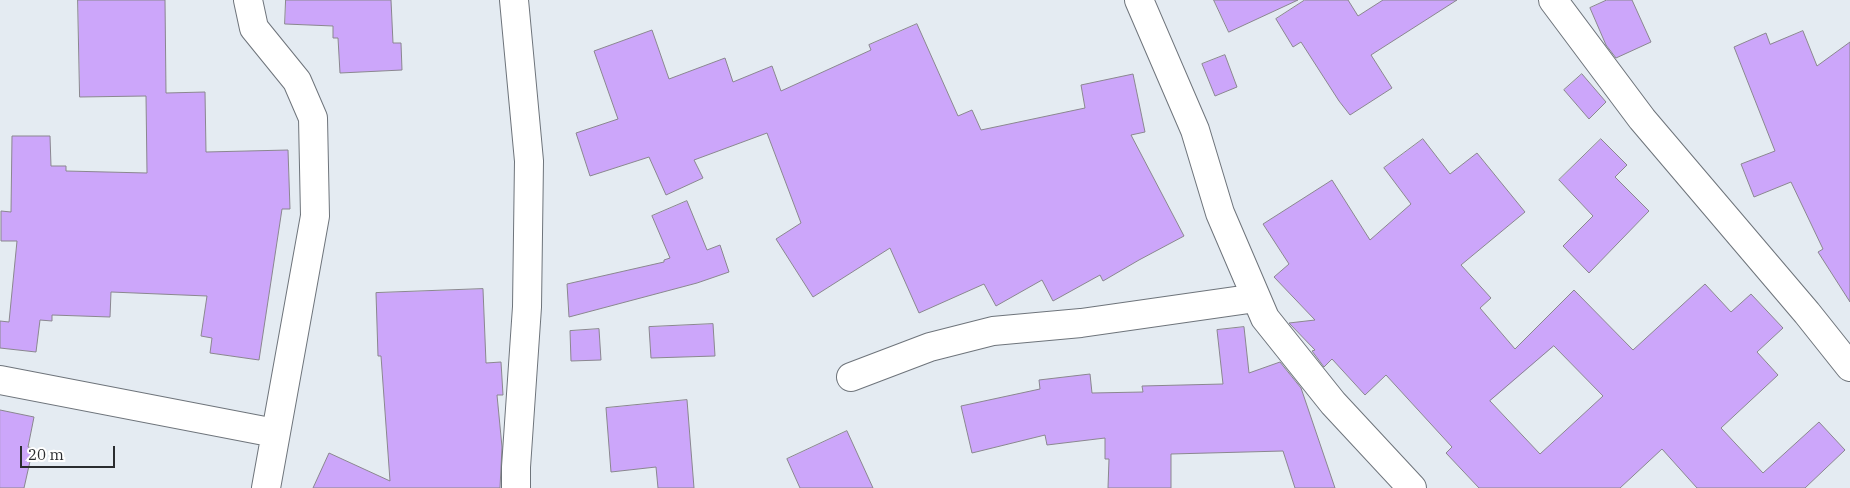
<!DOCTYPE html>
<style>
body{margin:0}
#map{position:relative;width:1850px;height:488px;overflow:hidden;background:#e4ebf2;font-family:"IBM Plex Serif",serif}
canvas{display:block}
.scale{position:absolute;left:20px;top:446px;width:95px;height:22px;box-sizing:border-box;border:2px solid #2a2c2f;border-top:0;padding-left:6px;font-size:15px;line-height:18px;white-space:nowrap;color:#2a2c2f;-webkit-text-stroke:4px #fff;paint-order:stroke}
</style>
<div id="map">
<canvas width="1850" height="488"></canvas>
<div class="scale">20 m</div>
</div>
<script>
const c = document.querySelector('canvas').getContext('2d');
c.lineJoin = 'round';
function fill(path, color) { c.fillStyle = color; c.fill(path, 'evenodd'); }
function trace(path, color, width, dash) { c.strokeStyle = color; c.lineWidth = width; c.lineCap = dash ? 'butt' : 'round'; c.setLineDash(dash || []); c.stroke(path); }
const building = new Path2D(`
 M 78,0 L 165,0 L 166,93 L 205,92 L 206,152 L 288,150 L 290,209 L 282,209 L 259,360 L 210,353 L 212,338 L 201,336 L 207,296 L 111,292 L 110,317 L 52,315 L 52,321 L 40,320 L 36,352 L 0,348 L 0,321 L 9,322 L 17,241 L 1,241 L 1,211 L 11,212 L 12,136 L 50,136 L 51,166 L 66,166 L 66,171 L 147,173 L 146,96 L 80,97 Z
 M 286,0 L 391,0 L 393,43 L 401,43 L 402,70 L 340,73 L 338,38 L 333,38 L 333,26 L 285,24 Z
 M 1214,0 L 1298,0 L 1229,32 Z
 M 1305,0 L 1348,0 L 1358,16 L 1383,0 L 1457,0 L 1371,55 L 1392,88 L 1350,115 L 1339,101 L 1301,42 L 1293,47 L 1276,19 Z
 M 1607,0 L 1632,0 L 1651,42 L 1616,58 L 1606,45 L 1590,8 Z
 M 917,24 L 958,116 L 972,110 L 981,130 L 1085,108 L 1081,85 L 1133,74 L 1145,132 L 1131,135 L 1184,236 L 1139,260 L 1103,281 L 1100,275 L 1053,301 L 1042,280 L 996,306 L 984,284 L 919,313 L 890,248 L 813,297 L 776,239 L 801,223 L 767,133 L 694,160 L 703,178 L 666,195 L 649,157 L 590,176 L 576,133 L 618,119 L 594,51 L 652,30 L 669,79 L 725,58 L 733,82 L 772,66 L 781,91 L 871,50 L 869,45 Z
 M 1803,31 L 1817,66 L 1850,42 L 1850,302 L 1818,252 L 1823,249 L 1791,182 L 1754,197 L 1741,164 L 1775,151 L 1734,47 L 1766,33 L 1770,44 Z
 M 1225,55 L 1237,87 L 1215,96 L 1202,64 Z
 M 1582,74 L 1606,102 L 1589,119 L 1564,90 Z
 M 1423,139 L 1450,174 L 1477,153 L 1525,212 L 1461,265 L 1491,298 L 1480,308 L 1515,349 L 1574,290 L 1633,350 L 1705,284 L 1731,312 L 1751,294 L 1783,328 L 1757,352 L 1778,375 L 1721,428 L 1763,473 L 1819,422 L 1845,450 L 1805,488 L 1697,488 L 1662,449 L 1620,488 L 1479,488 L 1446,453 L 1452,447 L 1386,375 L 1365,395 L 1332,359 L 1324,367 L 1312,351 L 1315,350 L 1289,323 L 1315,320 L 1274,277 L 1289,264 L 1263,224 L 1332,180 L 1370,240 L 1411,204 L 1384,168 ZM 1554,346 L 1603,396 L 1540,454 L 1490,401 Z
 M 1601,139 L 1627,165 L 1615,177 L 1649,211 L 1589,273 L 1563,246 L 1593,216 L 1559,180 Z
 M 687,201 L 707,250 L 720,245 L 729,272 L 697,283 L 569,317 L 567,284 L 664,262 L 664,260 L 670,258 L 652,216 Z
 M 483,289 L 486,363 L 501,362 L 503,395 L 497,395 L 502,447 L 500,488 L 313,488 L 329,453 L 390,481 L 381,356 L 378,356 L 376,293 Z
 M 713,324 L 715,356 L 651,358 L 649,327 Z
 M 1244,327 L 1249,373 L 1280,362 L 1301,388 L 1335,488 L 1295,488 L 1283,451 L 1171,454 L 1171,488 L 1108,488 L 1109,459 L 1105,459 L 1105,438 L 1047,445 L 1045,435 L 972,453 L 961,406 L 1040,389 L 1039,380 L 1090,374 L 1092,393 L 1143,392 L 1142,386 L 1223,384 L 1217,330 Z
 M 599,329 L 601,360 L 571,361 L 570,331 Z
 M 687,400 L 694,488 L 658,488 L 656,467 L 611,472 L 606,408 Z
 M 0,410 L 34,417 L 28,447 L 33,448 L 24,488 L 0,488 Z
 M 847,431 L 873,488 L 800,488 L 787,459 Z`);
const street = new Path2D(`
 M 248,0 L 254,28 L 297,81 L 313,118 L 315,216 L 266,488
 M 514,0 L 529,161 L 527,307 L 516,467 L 516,488
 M 1139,0 L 1195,130 L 1220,213 L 1265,318 L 1333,403 L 1412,488
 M 1553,0 L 1642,119 L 1807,313 L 1850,367
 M 851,377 L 930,347 L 993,331 L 1081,323 L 1256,298
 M 0,380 L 275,433`);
fill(building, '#cca6fa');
trace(building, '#8a878f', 1);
trace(street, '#6e747b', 30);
trace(street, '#fff', 28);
</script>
